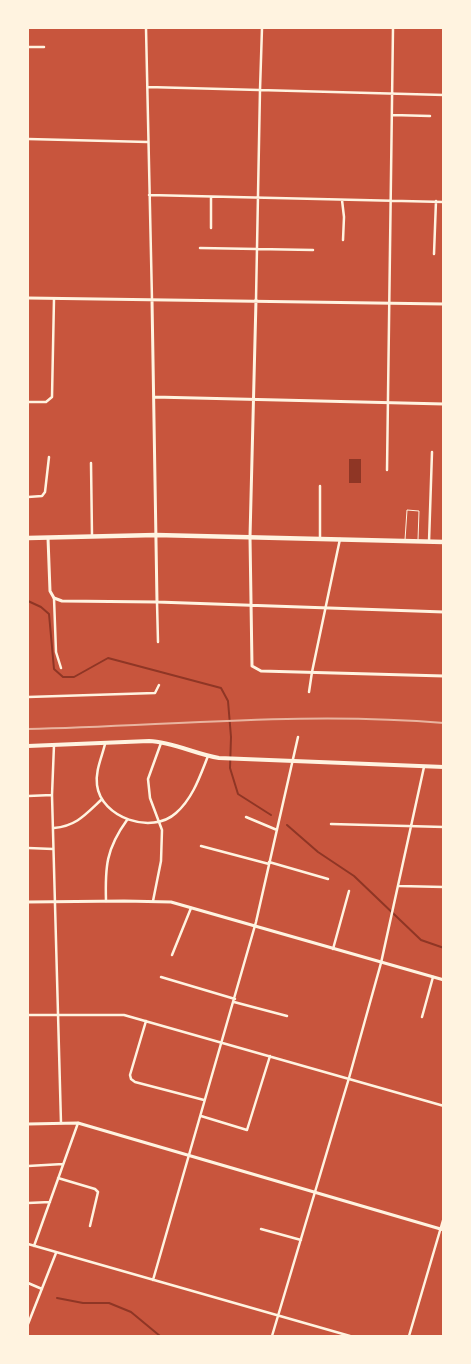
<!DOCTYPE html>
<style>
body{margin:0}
#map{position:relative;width:471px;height:1364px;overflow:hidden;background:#c8553d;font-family:"Roboto Condensed",sans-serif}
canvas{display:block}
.frame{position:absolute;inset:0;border:29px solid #fff3e0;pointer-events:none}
</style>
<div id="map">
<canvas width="471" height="1364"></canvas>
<div class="frame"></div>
</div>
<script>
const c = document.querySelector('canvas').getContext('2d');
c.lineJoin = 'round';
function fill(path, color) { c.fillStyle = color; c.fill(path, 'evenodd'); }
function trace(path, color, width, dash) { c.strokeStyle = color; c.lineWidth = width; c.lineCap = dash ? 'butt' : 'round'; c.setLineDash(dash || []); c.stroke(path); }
const water = new Path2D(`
 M 349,459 L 361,459 L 361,483 L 349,483 Z`);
const stream = new Path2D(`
 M 28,601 L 41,607 L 49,614 L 54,669 L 63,677 L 74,677 L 108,658 L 221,688 L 228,701 L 231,737 L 230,768 L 238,794 L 271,815
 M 287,825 L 318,852 L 354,876 L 421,940 L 444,948
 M 57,1298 L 83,1303 L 109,1303 L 131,1312 L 160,1336`);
const service = new Path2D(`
 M 405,540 L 407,510 L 419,511 L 418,540`);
const minor = new Path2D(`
 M 146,28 L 152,300
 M 28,47 L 44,47
 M 148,87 L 444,95
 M 392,115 L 430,116
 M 28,139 L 148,142
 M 149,195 L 444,202
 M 342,200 L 344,217 L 343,240
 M 211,228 L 211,197
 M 200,248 L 313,250
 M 434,254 L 436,201
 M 256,300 L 260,90 L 262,28
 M 28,402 L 46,402 L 52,397 L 54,299
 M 91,463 L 92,536
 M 387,470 L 393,28
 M 28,497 L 42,496 L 45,492 L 49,457
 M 320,539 L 320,486
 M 429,542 L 432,452
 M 54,598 L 56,652 L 61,668
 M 157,602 L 158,642
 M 309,692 L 312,672 L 340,539
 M 28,697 L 155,693 L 159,685
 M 105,744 C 102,757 95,771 97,785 C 101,818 152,835 176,813 C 193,798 200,776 208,756
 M 54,745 L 52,795 L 61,1123
 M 28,796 L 52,795
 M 246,817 L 277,830
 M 331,824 L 444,827
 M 54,828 C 76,826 85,815 101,800
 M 201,846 L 269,864
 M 28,848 L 53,849
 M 269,862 L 328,879
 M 399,886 L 444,887
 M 106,901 C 105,867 106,849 127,820
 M 153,901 L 161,861 L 162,830 L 150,798 L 148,779 L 161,743
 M 333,949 L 349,891
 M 172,955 L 191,908
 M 161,977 L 235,999
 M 234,1002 L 287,1016
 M 28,1015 L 124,1015 L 444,1106
 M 422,1017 L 433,977
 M 146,1021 L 130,1075 L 131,1079 L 135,1082 L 204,1100
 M 201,1116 L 247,1130 L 270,1056
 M 28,1166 L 63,1164
 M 58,1178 L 95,1189 L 98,1192 L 90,1226
 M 28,1203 L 50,1202
 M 261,1229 L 301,1240
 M 28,1244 L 350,1336
 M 34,1246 L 78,1123
 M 153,1280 L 256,922 L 298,737
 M 28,1283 L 42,1289
 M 28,1324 L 56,1253
 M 272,1336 L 349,1078 L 381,963 L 424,767
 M 409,1336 L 444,1217`);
const tertiary = new Path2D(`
 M 28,298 L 444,304
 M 152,300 L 157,602
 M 256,300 L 250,537 L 252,666 L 261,671 L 444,676
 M 154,397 L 444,404
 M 48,538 L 50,591 L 54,598 L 62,601 L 157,602 L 444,612
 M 28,902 L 124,901 L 171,902 L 444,980
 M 28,1124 L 78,1123 L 444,1230`);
const secondary = new Path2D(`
 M 28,746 L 149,741 C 173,742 195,754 219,758 L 444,767`);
const primary = new Path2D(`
 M 28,538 L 156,535 L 444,542`);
const rail = new Path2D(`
 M 28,729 C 166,726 305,711 444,723`);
fill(water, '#8f3625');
trace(stream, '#8f3625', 2);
trace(service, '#fff3e0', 1);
trace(minor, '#fff3e0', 2.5);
trace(tertiary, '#fff3e0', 3);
trace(secondary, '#fff3e0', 4);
trace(primary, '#fff3e0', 4.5);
trace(rail, '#e9b49f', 2);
</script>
